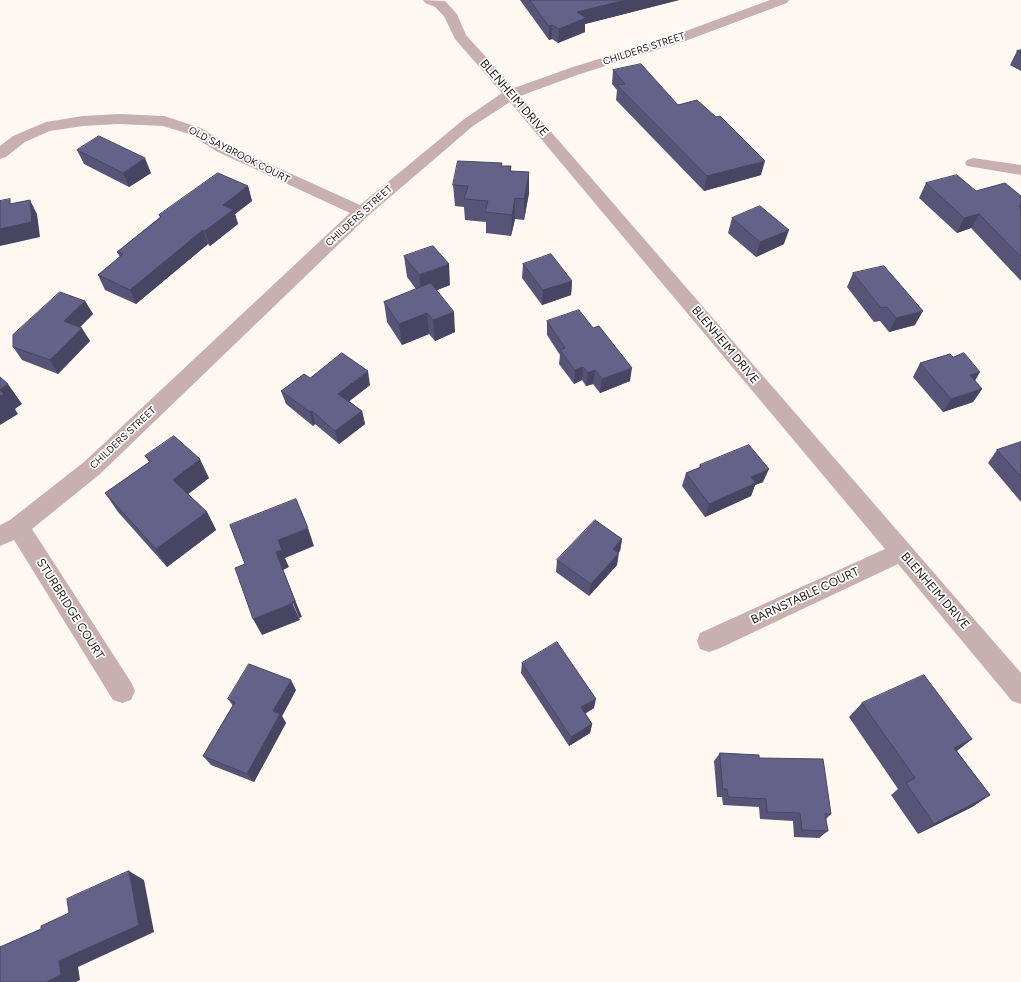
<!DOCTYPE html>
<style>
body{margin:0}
canvas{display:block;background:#fff8f0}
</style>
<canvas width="1021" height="982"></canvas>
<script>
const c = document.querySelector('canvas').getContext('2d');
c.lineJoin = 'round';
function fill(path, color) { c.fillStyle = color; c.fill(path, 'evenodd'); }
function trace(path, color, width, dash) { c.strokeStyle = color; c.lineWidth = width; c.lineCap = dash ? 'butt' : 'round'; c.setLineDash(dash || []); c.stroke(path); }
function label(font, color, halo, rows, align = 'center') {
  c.font = font + ' Figtree,sans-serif'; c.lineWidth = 3.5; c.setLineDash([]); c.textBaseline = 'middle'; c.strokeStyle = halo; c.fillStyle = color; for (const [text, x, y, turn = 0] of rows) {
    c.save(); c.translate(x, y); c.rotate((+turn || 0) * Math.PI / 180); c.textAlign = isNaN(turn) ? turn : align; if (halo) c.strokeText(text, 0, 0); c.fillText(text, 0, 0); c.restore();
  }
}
const street = new Path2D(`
 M 423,0 L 445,1 L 457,14 L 466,35 L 514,88 L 570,68 L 675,35 L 770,0 L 789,0 L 787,3 L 685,41 L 580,74 L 520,96 L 1021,673 L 1021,704 L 1012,701 L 898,564 L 718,649 L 709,652 L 700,649 L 697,641 L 700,633 L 885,549 L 510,102 L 473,126 L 368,216 L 100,474 L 32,529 L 131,682 L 135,691 L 131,700 L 122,703 L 113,700 L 14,540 L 0,546 L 0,525 L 10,520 L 84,462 L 350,213 L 218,152 L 189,134 L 163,126 L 119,124 L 83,126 L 50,131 L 25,142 L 6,157 L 0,159 L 0,146 L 13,136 L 46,122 L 83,116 L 119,114 L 164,116 L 201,128 L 230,146 L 360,205 L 463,120 L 502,93 L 455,39 L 444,16 L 435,7 L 425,3 Z
 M 973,158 L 1021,165 L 1021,175 L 967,166 L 965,163 L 967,160 Z`);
const wall = new Path2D(`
 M 520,0 L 679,0 L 585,24 L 585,32 L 558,43 L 552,39 L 549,40 Z
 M 1021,50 L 1021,71 L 1010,65 L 1017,51 Z
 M 613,70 L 678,105 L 761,175 L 704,191 L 616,100 L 617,90 L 612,84 Z
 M 77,150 L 151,173 L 129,187 L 84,164 Z
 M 502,163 L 502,166 L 511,166 L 511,171 L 529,193 L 524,220 L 515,219 L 511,236 L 486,233 L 486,222 L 465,220 L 464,207 L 455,206 L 453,185 Z
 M 926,183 L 976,191 L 1021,196 L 1021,281 L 971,228 L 957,233 L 919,198 Z
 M 248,186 L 252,201 L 235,214 L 238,224 L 210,246 L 208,244 L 136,304 L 105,290 L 98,275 L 120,257 L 117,252 L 160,217 L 159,215 Z
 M 732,218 L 784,244 L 756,257 L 728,233 Z
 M 404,256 L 450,285 L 437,290 L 455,332 L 435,341 L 429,334 L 402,345 L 387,322 L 384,302 L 416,289 L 407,277 Z
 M 523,264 L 572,281 L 571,295 L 542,305 L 522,278 Z
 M 853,273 L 915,325 L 889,332 L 880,321 L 874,322 L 847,287 Z
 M 85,301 L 93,314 L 80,327 L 90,341 L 58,374 L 22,360 L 13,347 Z
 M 547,321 L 630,381 L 600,393 L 593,384 L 586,386 L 582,380 L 574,384 L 559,364 L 560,355 L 547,335 Z
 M 920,363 L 975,380 L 982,389 L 973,402 L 943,412 L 913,377 Z
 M 310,378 L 370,385 L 349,401 L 362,411 L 365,424 L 339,444 L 315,424 L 313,426 L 286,404 L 281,391 Z
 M 1021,442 L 1021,502 L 988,463 L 997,450 Z
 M 145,456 L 209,478 L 188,494 L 207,512 L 216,530 L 167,567 L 118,512 L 105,493 L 149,462 Z
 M 700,465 L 763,482 L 755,485 L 751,496 L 705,517 L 682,486 L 686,473 L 699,468 Z
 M 622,539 L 620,551 L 618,553 L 617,565 L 589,596 L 556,572 L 557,560 Z
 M 522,663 L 594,708 L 585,713 L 592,724 L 590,733 L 569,746 L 521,673 Z
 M 296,690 L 282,716 L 286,723 L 254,782 L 211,765 L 203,756 L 233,706 L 228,699 Z
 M 862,703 L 972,739 L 957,751 L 990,795 L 972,807 L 918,834 L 891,795 L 898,789 L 849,717 Z
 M 720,753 L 759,758 L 831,814 L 826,819 L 828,831 L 819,838 L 794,837 L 793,821 L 760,819 L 759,807 L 723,805 L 722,797 L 717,797 L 714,761 Z`);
const shadedWall = new Path2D(`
 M 626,0 L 679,0 L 585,24 L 585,32 L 558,43 L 559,29 L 577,12 Z
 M 552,25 L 552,39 L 549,40 L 549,26 Z
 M 145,158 L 151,173 L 129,187 L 123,173 Z
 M 765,161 L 761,175 L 704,191 L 707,176 Z
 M 529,172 L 529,193 L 524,220 L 524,199 Z
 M 248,186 L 252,201 L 235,214 L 238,224 L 210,246 L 205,231 L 223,205 Z
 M 515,198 L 515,219 L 511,236 L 512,215 Z
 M 30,200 L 37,214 L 40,237 L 0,246 L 0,229 Z
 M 979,214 L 971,228 L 957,233 L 964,218 Z
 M 203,230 L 208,244 L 136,304 L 130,290 Z
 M 789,230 L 784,244 L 756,257 L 760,242 Z
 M 449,264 L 450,285 L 422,296 L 419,275 Z
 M 572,281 L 571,295 L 542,305 L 543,290 Z
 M 85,301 L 93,314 L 72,335 L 64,321 Z
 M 923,311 L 915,325 L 889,332 L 896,318 Z
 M 454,312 L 455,332 L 435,341 L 433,320 Z
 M 427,313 L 429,334 L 402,345 L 399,324 Z
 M 82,328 L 90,341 L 58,374 L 50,360 Z
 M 583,367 L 582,380 L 574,384 L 575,370 Z
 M 632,368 L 630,381 L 600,393 L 602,379 Z
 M 595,370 L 593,384 L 586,386 L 588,373 Z
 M 368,371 L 370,385 L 342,407 L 338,394 Z
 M 980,372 L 972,386 L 970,375 Z
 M 8,384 L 22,404 L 15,409 L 18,414 L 0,425 L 0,389 Z
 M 982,389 L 973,402 L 943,412 L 951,399 Z
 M 312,411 L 315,424 L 313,426 L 310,412 Z
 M 362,411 L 365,424 L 339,444 L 335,431 Z
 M 200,459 L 209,478 L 183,498 L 173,480 Z
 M 769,469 L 763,482 L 755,485 L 751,496 L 705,517 L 709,504 L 751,477 Z
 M 207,512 L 216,530 L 167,567 L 156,549 Z
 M 308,528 L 314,546 L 285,558 L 289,567 L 283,570 L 302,617 L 299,618 L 292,602 L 276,552 L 278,540 Z
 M 622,539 L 620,551 L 611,561 L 613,549 Z
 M 619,553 L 617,565 L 589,596 L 591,584 Z
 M 293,603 L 300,620 L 262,635 L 253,619 Z
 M 291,680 L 296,690 L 282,716 L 286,723 L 254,782 L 247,774 L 273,711 Z
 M 596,699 L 594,708 L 580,717 L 581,707 Z
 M 592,724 L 590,733 L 569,746 L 571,737 Z
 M 972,739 L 955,752 L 954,748 Z
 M 990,795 L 972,807 L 918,834 L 934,824 Z
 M 129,871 L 144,880 L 154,932 L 78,967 L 80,980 L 76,982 L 46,982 L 59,961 Z`);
const building = new Path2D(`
 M 530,0 L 626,0 L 577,12 L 586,18 L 559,29 L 552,25 L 549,26 Z
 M 1021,50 L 1021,53 L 1017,51 Z
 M 641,64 L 678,105 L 697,100 L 716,117 L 720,116 L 765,161 L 707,176 L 617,85 L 625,84 L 613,70 Z
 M 99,136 L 145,158 L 123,173 L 77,150 Z
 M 458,161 L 502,163 L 501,166 L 511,166 L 510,171 L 529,172 L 524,199 L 515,198 L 512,215 L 485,212 L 488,201 L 464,199 L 468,186 L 453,185 Z
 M 218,173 L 248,186 L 223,205 L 233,210 L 205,231 L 203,230 L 130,290 L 98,275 L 123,254 L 117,252 L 161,217 L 159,215 Z
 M 957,175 L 976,191 L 1005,183 L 1021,196 L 1021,206 L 1019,206 L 1021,209 L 1021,257 L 979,214 L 964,218 L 926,183 Z
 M 10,199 L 10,204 L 30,200 L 32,222 L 0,229 L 0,201 Z
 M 760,206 L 789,230 L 760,242 L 732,218 Z
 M 433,246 L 449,264 L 419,275 L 404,256 Z
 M 551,254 L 572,281 L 543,290 L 523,264 Z
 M 884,266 L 923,311 L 896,318 L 887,307 L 881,308 L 853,273 Z
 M 431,283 L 454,312 L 433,320 L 427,313 L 399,324 L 384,302 Z
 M 60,292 L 85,301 L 64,321 L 82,328 L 50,360 L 13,347 L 13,335 Z
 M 579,310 L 593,328 L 599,326 L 632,368 L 602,379 L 595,370 L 588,373 L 583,367 L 575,370 L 560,350 L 565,348 L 547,321 Z
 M 342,353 L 368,371 L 338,394 L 362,411 L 335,431 L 312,411 L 310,412 L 281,391 L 304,374 L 310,378 Z
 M 964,353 L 980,372 L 970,375 L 982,389 L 951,399 L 920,363 L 950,354 L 953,357 Z
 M 0,377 L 8,384 L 0,389 Z
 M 0,390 L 4,394 L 0,396 Z
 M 174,436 L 200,459 L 173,480 L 207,512 L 156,549 L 105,493 L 151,461 L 145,456 Z
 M 1021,442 L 1021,477 L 997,450 Z
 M 749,445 L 769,469 L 751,477 L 756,483 L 709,504 L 686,473 L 701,467 L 700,465 Z
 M 296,499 L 308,528 L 278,540 L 282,550 L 276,552 L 295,601 L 292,602 L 293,603 L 253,619 L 235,568 L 245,564 L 230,525 Z
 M 595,520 L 622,539 L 613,549 L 619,553 L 591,584 L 557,560 Z
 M 557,642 L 596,699 L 581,707 L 592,724 L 571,737 L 522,663 Z
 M 249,664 L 291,680 L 273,711 L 280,714 L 247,774 L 203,756 L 235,702 L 228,699 Z
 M 924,675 L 972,739 L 954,748 L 990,795 L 934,824 L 906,783 L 915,778 L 862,703 Z
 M 720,753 L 759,755 L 759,758 L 823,759 L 831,814 L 825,814 L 828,831 L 802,830 L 800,813 L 767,812 L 766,799 L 728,797 L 727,789 L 723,789 Z
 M 129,871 L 139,925 L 59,961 L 61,975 L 46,982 L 0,982 L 0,947 L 41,929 L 41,926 L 69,913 L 67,899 Z`);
const farStreetnames = [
 ["CHILDERS STREET",644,49,-18],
 ["OLD SAYBROOK COURT",239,155,27],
 ["CHILDERS STREET",359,216,-42],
 ["CHILDERS STREET",123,438,-43]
];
const streetNames = [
 ["BLENHEIM DRIVE",514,98,49],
 ["BLENHEIM DRIVE",725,345,50],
 ["BLENHEIM DRIVE",935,591,49],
 ["BARNSTABLE COURT",805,596,-25],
 ["STURBRIDGE COURT",70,609,58]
];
fill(street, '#c9b0b0');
fill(wall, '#575477');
fill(shadedWall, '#474561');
fill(building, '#65628a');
trace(building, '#474561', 1);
label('10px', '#1a140d', '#fff', farStreetnames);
label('12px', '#1a140d', '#fff', streetNames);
</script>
